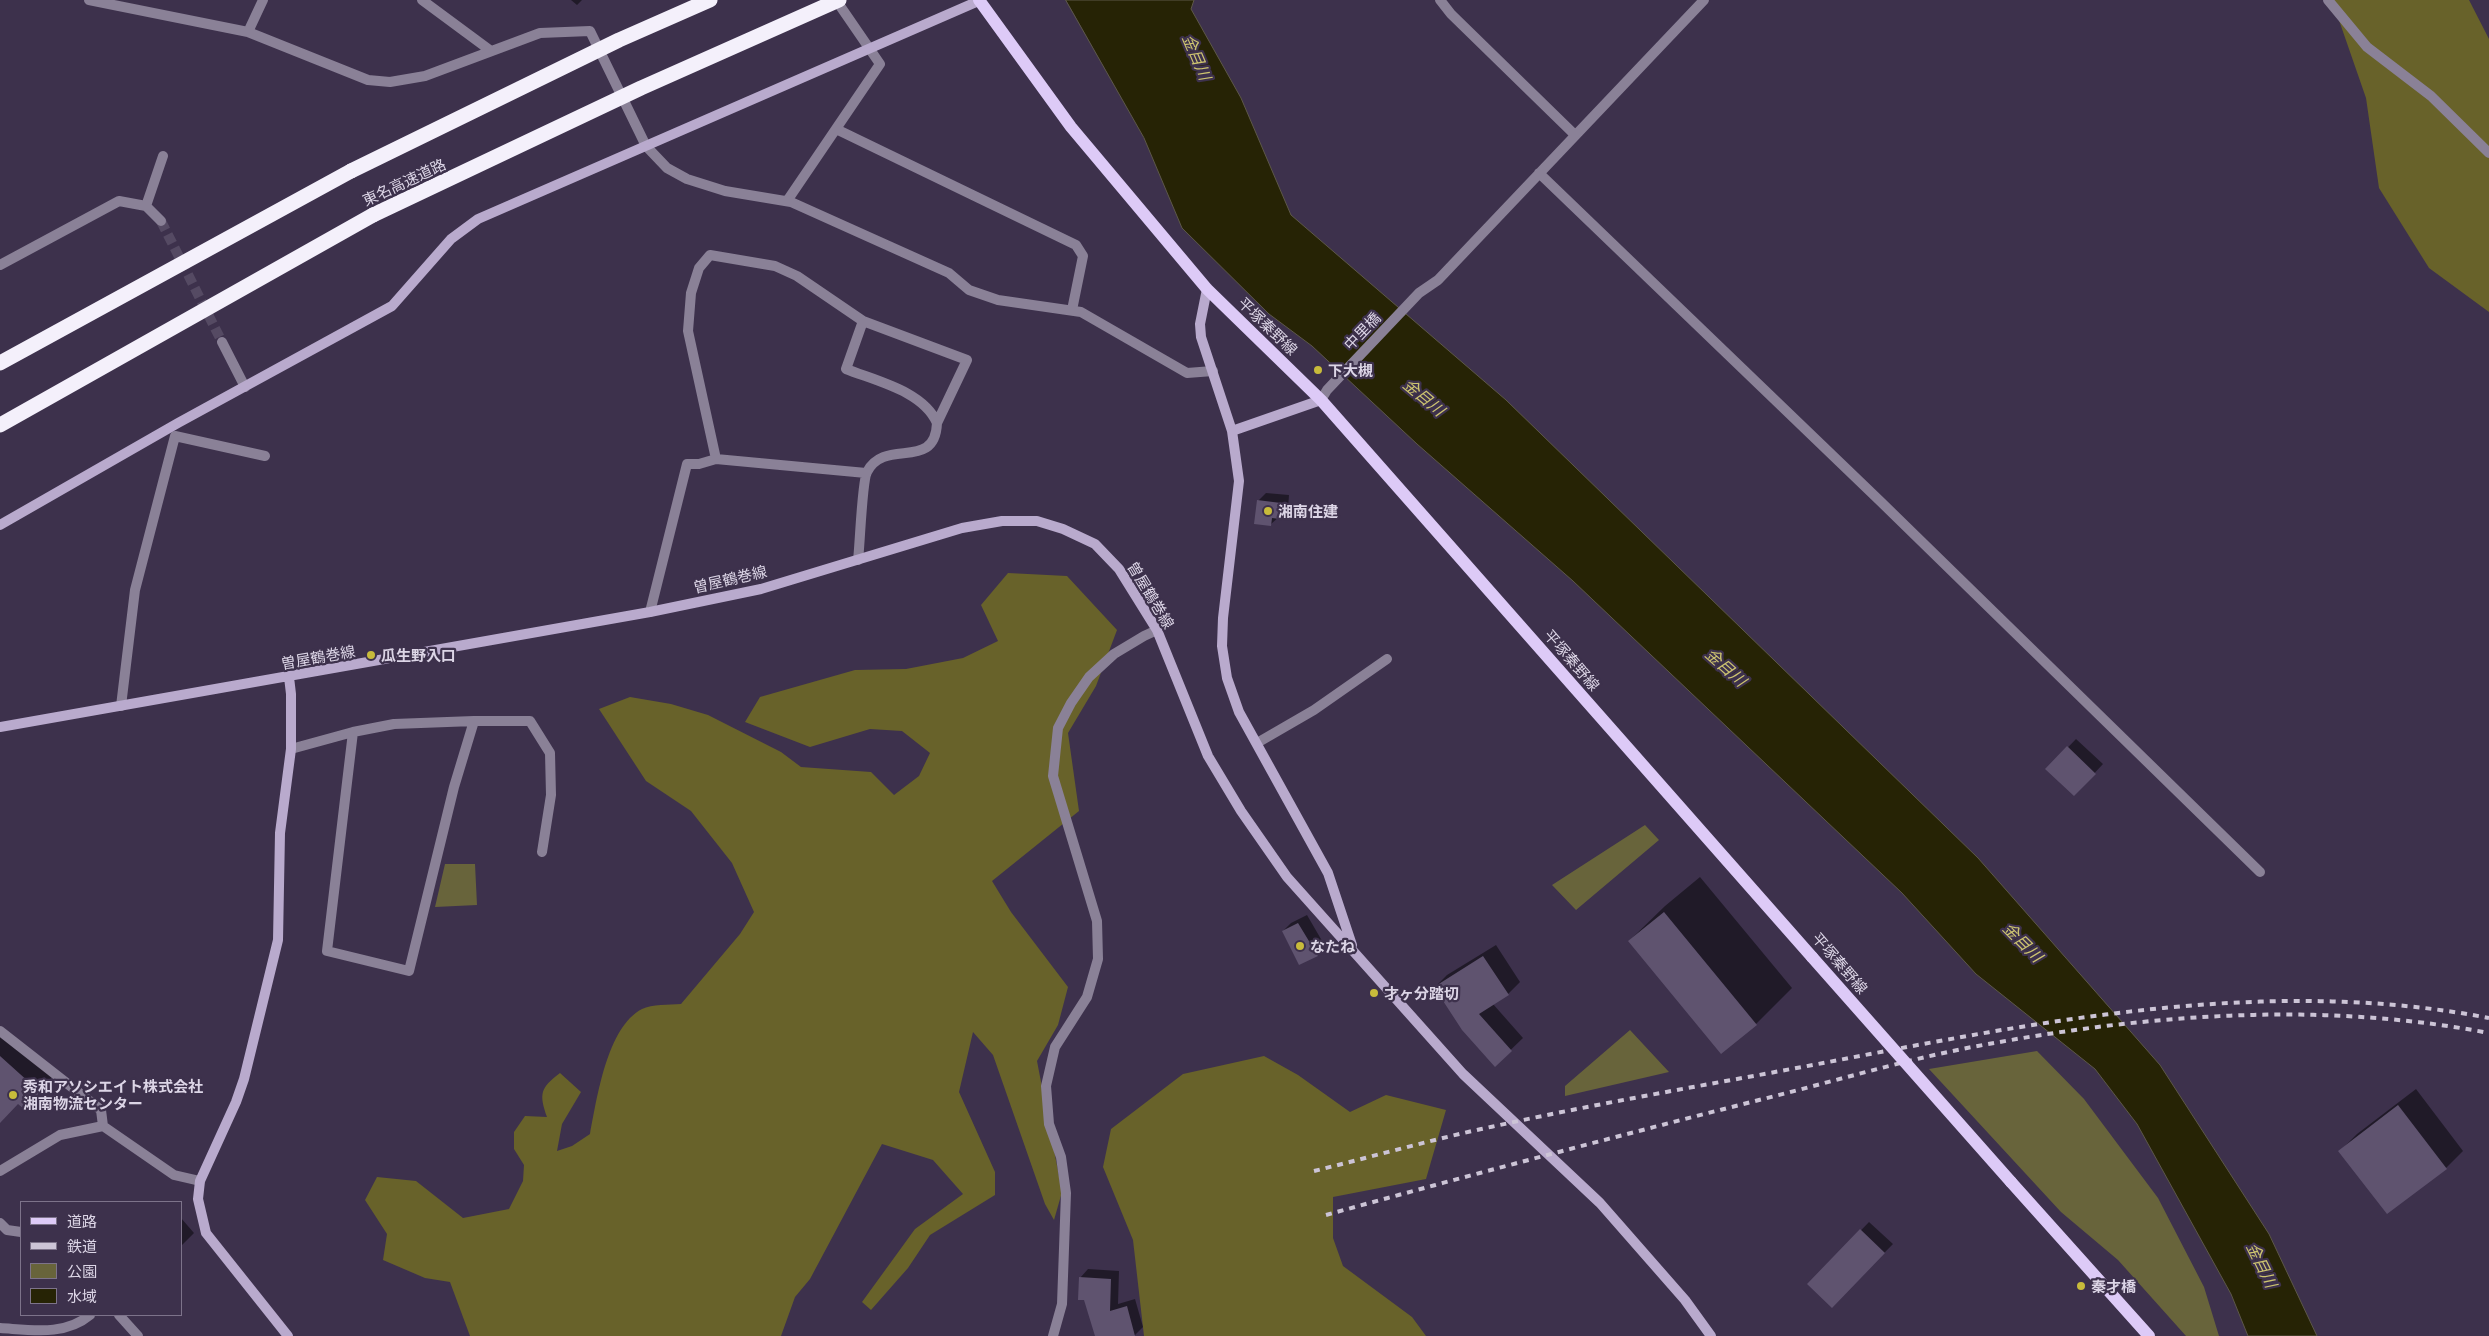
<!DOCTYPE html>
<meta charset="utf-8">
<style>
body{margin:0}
#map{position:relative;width:2489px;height:1336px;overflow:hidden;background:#3d314c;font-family:Georgia,"Noto Sans JP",serif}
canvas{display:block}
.legend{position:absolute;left:20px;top:1201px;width:162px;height:115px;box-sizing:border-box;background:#3d314c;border:1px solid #7d738a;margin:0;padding:6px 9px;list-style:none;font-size:15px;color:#dcd5e6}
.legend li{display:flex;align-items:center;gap:10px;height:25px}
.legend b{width:25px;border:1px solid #7d738a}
</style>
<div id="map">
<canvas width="2489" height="1336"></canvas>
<ul class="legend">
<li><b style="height:6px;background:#ddcaf7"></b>道路</li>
<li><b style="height:6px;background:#ccc4d6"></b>鉄道</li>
<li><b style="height:14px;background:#68643b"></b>公園</li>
<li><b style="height:14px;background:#262305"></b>水域</li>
</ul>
</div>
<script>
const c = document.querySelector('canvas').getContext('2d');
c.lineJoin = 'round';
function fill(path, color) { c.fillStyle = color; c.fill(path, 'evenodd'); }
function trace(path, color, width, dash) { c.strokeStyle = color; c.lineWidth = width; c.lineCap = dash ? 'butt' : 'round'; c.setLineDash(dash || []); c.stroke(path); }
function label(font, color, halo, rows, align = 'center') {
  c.font = font + ' Georgia,"Noto Sans JP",serif'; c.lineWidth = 4.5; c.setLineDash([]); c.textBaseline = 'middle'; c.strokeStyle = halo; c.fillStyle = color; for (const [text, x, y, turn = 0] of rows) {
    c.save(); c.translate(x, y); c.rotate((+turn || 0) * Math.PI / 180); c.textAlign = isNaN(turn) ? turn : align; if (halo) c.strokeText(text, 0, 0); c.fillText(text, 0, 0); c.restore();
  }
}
const green = new Path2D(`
 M 1645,825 L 1659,840 L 1576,910 L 1552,885 Z
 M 445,864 L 475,864 L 477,905 L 435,907 Z
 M 1630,1030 L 1669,1072 L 1565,1096 L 1565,1086 Z
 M 2037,1051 L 2084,1099 L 2158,1198 L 2204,1287 L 2219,1336 L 2186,1336 L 2118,1260 L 2061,1212 L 1929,1069 Z`);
const forest = new Path2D(`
 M 2332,0 L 2469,0 L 2489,39 L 2489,312 L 2429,268 L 2379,188 L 2366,98 Z
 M 1008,573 L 1067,576 L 1117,630 L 1096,686 L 1068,733 L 1079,811 L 992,881 L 1011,912 L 1068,987 L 1058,1025 L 1037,1061 L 1062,1192 L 1054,1220 L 1045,1204 L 993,1055 L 973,1032 L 959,1092 L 995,1172 L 995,1195 L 930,1235 L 908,1268 L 871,1310 L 862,1302 L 915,1229 L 963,1194 L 933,1160 L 882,1144 L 810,1279 L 795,1297 L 781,1336 L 470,1336 L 450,1282 L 425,1278 L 383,1260 L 387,1234 L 365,1200 L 377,1177 L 416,1181 L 463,1218 L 509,1209 L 523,1181 L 524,1165 L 514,1149 L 514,1132 L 525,1116 L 547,1117 C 539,1094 540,1088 560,1073 L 581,1092 L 562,1124 L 557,1151 L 572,1146 L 590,1134 C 597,1098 607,1027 642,1009 C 652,1004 669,1005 681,1004 L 740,934 L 754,912 L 732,863 L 691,811 L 646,781 L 599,709 L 630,697 L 671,704 L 708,715 L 781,752 L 801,767 L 871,772 L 894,795 L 919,776 L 930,753 L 902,731 L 870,729 L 810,747 L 745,722 L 760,697 L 855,670 L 906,669 L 963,658 L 998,641 L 981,605 Z
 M 1264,1056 L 1298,1075 L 1350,1112 L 1386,1095 L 1446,1110 L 1426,1179 L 1333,1197 L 1333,1238 L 1343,1266 L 1412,1317 L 1426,1336 L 1144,1336 L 1133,1240 L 1103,1167 L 1111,1129 L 1183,1074 Z`);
const water = new Path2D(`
 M 1066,0 L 1194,0 L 1191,9 L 1241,98 L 1291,215 L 1506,400 L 1978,858 L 2160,1065 L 2269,1234 L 2317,1336 L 2248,1336 L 2231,1294 L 2137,1124 L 2095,1069 L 1976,974 L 1902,893 L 1573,581 L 1417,444 L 1312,346 L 1269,314 L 1182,228 L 1144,138 Z`);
const shadow = new Path2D(`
 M 571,0 L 582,0 L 577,5 Z
 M 1266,493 L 1289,495 L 1288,509 L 1271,524 L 1258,501 Z
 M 2076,739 L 2103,764 L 2074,795 L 2047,769 Z
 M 1700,877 L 1792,988 L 1756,1024 L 1722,1052 L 1629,941 L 1665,906 Z
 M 1307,915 L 1325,946 L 1317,955 L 1283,931 L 1291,923 Z
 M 1496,945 L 1520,982 L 1508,994 L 1493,1004 L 1523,1038 L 1495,1065 L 1435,987 L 1447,975 Z
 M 0,1026 L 55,1074 L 24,1107 L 18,1103 L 0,1108 Z
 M 2416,1089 L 2463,1151 L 2446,1168 L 2387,1213 L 2340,1151 L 2357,1134 Z
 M 181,1218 L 194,1233 L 181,1246 Z
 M 1869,1222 L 1893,1244 L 1832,1306 L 1809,1284 Z
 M 1088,1269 L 1119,1271 L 1118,1304 L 1135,1299 L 1143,1327 L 1135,1335 L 1096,1336 L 1080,1278 Z`);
const building = new Path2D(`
 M 1257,500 L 1281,503 L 1280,519 L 1272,518 L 1271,526 L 1254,524 Z
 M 2067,746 L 2096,774 L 2074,796 L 2045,769 Z
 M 1664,912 L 1757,1025 L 1721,1054 L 1628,941 Z
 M 1298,923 L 1318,956 L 1299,965 L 1282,931 Z
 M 1483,956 L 1509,995 L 1479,1014 L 1512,1051 L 1495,1067 L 1462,1030 L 1434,987 Z
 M 0,1056 L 40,1092 L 24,1109 L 18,1104 L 0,1123 Z
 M 2398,1105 L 2447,1169 L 2387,1214 L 2338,1151 Z
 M 1860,1229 L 1885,1253 L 1832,1308 L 1807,1284 Z
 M 1079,1277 L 1111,1279 L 1110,1311 L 1127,1306 L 1135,1336 L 1095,1336 L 1084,1300 L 1078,1300 Z`);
const streetTunnel = new Path2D(`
 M 161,221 L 222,342`);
const street = new Path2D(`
 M 89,0 L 248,32 L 368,80 L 390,82 L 425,76 L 540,33 L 590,31 L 646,146 L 667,168 L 687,179 L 725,191 L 791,202 L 949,273 L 969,290 L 998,300 L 1081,312 L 1187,373 L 1213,371
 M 422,0 L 491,51
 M 1440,0 L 1451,14 L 1575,135
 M 2328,0 L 2367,47 L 2431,96 L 2489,153
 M 248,32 L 263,0
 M 836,129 L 1076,245 L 1083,256 L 1072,310
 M 1539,173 L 1880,501 L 2260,872
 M 787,201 L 880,64 L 836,0
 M 146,206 L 163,156
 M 0,265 L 119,201 L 146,206 L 161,221
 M 863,321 L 846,369 C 876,381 923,391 937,423
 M 222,342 L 245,387
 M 1321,400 L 1327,390 L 1419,293 L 1438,280 L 1704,0
 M 716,459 L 688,331 L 691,293 L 699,268 L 710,255 L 775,266 L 797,276 L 863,321 L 967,360 L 937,423 C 935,472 885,437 867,472 C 862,481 860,545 858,560
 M 650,612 L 687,464 L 699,464 L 716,459 L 866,473
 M 121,706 L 135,590 L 175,436 L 265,456
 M 474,721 L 530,721 L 550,753 L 551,795 L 542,852
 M 1257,743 L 1314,710 L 1387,659
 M 291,749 L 353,732 L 394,724 L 474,721 L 454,787 L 409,971 L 327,951 L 353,732
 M 0,1031 L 101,1110 L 103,1126
 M 0,1171 L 60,1135 L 103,1126 L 174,1175 L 200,1181
 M 0,1223 L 7,1230 L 21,1232
 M 119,1315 L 138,1336
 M 0,1328 C 32,1330 65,1336 90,1315
 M 1053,1336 L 1062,1304 L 1066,1193 L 1061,1157 L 1049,1124 L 1046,1086 L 1055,1047 L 1087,997 L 1098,959 L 1097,921 L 1053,776 L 1058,728 L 1071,703 L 1089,677 L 1114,654 L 1144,636 L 1157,630`);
const secondary = new Path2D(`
 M 1207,289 L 1200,324 L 1201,337 L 1232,431 L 1239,481 L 1223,618 L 1222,646 L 1227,678 L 1239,712 L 1328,873 L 1352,945
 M 1232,431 L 1321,400
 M 0,525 L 178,423 L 392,306 L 451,239 L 478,219 L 981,0
 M 0,727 L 650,612 L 761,589 L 962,528 L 1002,521 L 1037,521 L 1063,529 L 1095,544 L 1119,569 L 1157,630 L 1208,756 L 1241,811 L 1287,877 L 1463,1074 L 1600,1203 L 1685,1300 L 1711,1336
 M 288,1336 L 206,1233 L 198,1199 L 200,1181 L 236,1102 L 244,1079 L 278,940 L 280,833 L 291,749 L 291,694 L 289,677`);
const primary = new Path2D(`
 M 979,0 L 1071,127 L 1207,289 L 1321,400 L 1812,957
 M 2011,1182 L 2149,1336`);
const highway = new Path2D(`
 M 0,363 L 351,171
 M 0,425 L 373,215`);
const rail = new Path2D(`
 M 1314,1171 C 1375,1156 1437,1138 1500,1125 C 1605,1102 1712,1084 1818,1064 C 2038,1022 2265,975 2489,1018
 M 1326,1215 C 1470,1175 1614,1137 1759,1100 C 1828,1083 1897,1062 1967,1048 C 2139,1015 2316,1000 2489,1033`);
const primaryBridge = new Path2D(`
 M 1812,957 L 2011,1182`);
const highwayBridge = new Path2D(`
 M 351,171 L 619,40 L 710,0
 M 373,215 L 641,88 L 839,0`);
const markers = [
 [1318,370,5,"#c8bb3b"],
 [1268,511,5,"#c8bb3b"],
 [371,655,5,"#c8bb3b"],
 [1300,946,5,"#c8bb3b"],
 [1374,993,5,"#c8bb3b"],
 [13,1095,5,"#c8bb3b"],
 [2081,1286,5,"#c8bb3b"]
];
const streetNames = [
 ["東名高速道路",404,182,-25],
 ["平塚秦野線",1268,326,44],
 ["中里橋",1362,331,-46],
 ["曽屋鶴巻線",730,579,-13],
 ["曽屋鶴巻線",1151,595,59],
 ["曽屋鶴巻線",318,657,-10],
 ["平塚秦野線",1572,660,49],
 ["平塚秦野線",1840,963,49]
];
const poiNames = [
 ["下大槻",1328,370],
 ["湘南住建",1278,511],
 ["瓜生野入口",381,655],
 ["なたね",1310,946],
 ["才ヶ分踏切",1384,993],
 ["秀和アソシエイト株式会社",23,1086],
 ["湘南物流センター",23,1103],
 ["秦才橋",2091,1286]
];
const waterNames = [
 ["金目川",1197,57,67],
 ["金目川",1424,397,40],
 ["金目川",1726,667,42],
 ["金目川",2023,942,45],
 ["金目川",2262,1265,64]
];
fill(green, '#68643b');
fill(forest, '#68622a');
fill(water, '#262305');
trace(water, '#5d5848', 1);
fill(shadow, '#0007');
fill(building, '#5f536f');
trace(streetTunnel, '#554a63', 10, [10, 5]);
trace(street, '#8a8197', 10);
trace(secondary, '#b9aacd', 10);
trace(primary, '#ddcaf7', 12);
trace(highway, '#f4f0fb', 15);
trace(rail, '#ccc4d6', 4, [6, 6]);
trace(primaryBridge, '#ddcaf7', 12);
trace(highwayBridge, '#f4f0fb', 15);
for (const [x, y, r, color] of markers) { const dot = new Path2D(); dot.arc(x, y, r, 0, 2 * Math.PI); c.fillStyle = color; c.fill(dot); trace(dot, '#3d314c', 2); }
label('15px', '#dcd5e6', '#3d314c', streetNames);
label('bold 15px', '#dcd5e6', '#3d314c', poiNames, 'left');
label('italic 16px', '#cec570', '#3d314c', waterNames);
</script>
